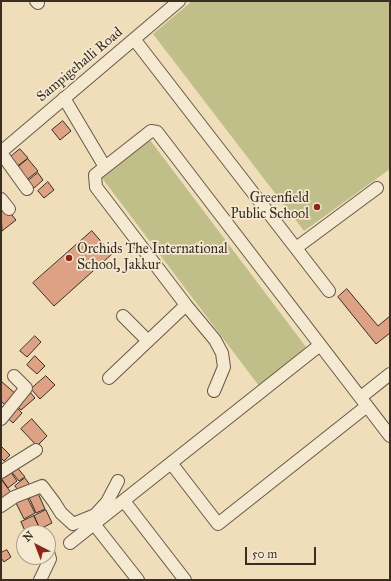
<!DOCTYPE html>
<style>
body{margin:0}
#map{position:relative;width:391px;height:581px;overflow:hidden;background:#f0ddb9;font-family:"IM FELL Great Primer",serif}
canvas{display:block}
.frame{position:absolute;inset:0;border:2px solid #392d24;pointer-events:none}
.north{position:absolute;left:16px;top:525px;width:40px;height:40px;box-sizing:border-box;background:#f5e9d2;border:1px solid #aa9e8c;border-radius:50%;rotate:318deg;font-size:11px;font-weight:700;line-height:16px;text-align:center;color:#392d24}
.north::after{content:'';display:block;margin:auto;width:14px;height:18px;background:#8f2418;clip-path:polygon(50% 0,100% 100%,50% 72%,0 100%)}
.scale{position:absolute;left:245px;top:547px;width:71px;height:18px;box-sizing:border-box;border:2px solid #392d24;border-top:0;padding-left:5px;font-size:12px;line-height:14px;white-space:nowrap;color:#392d24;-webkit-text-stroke:3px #f5e9d2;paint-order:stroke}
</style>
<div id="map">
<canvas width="391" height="581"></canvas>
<div class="frame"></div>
<div class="north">N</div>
<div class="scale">50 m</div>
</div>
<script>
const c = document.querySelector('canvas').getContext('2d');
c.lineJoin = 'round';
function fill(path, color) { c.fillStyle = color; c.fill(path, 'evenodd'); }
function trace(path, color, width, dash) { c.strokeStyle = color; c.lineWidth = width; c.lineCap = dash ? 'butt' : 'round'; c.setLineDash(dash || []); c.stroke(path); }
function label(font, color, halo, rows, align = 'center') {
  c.font = font + ' "IM FELL Great Primer",serif'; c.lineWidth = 3.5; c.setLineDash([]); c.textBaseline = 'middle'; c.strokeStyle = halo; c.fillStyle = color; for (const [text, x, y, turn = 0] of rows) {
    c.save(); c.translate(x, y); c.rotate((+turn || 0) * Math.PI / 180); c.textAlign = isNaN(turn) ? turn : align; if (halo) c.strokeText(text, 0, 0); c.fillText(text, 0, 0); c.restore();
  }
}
const green = new Path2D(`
 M 192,1 L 390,1 L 390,169 L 304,231 L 153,34 Z
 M 150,140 L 306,347 L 259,386 L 102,178 Z`);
const building = new Path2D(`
 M 63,121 L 71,131 L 60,140 L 52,130 Z
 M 20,149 L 28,158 L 15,168 L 8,159 Z
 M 28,159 L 38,171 L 25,181 L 16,169 Z
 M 38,173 L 43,180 L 34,188 L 28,181 Z
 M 48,182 L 54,190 L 44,198 L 38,191 Z
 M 6,208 L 16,220 L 2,231 L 1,212 Z
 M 92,231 L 112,254 L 54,306 L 33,283 Z
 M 347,289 L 378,326 L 390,316 L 390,333 L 376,344 L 338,297 Z
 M 35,336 L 41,342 L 27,357 L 20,351 Z
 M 35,356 L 45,366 L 37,374 L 27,365 Z
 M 46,376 L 55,385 L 40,399 L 31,389 Z
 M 2,382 L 17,395 L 6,406 L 1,401 L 1,383 Z
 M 29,391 L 35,398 L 21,410 L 16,405 Z
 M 14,405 L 22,413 L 13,423 L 4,415 Z
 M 32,419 L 47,436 L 37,446 L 21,429 Z
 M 1,446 L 10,455 L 4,461 L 1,458 Z
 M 16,466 L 25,477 L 19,481 L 11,471 Z
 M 10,471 L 17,481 L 8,488 L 1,478 Z
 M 25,478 L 30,485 L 20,493 L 15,486 Z
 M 1,479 L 12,494 L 1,500 Z
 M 37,491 L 45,509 L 36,513 L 28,495 Z
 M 26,495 L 35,513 L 24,519 L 15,501 Z
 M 46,510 L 52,523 L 40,529 L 34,516 Z
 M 34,516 L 40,529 L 31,533 L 26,533 L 21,522 Z
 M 7,550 L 11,557 L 4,562 L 1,558 L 1,553 Z`);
const minor = new Path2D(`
 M 36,1 L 38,3
 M 134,39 L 329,291
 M 64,98 L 105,167
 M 1,152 L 179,1
 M 1,153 L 27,189
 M 1,199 L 9,209
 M 296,248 L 377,188
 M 123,316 L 148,341
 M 109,378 L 186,305
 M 214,391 L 224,367 L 222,353 L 215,340 L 186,305 L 96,187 L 95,175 L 151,131 L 157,132 L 390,436
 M 361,397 L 390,374
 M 1,419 L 26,388 L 14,376
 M 171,463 L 218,524 L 367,406
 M 1,472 L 36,450
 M 124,501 L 185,580
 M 1,506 L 14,497 L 42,486 L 54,502 L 61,513 L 73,524 L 95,515 L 107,502 L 118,481
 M 94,524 L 138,580
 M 70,543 L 320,345
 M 40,580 L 50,559 L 48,552`);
const markers = [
 [317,207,4,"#8f2418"],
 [69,258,4,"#8f2418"]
];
const streetNames = [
 ["Sampigehalli Road",80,65,-40]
];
const poiNames = [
 ["Greenfield",309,199],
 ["Public School",309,215],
 ["Orchids The International",77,250,"left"],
 ["School, Jakkur",77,266,"left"]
];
fill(green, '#c0bf8a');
fill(building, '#dda284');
trace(building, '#392d24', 1);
trace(minor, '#675949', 14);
trace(minor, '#f5e9d2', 12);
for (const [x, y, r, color] of markers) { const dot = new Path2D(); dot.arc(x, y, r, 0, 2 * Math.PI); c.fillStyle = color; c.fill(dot); trace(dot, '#f5e9d2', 1.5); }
label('14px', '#392d24', '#f5e9d2', streetNames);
label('14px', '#392d24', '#f5e9d2', poiNames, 'right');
</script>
